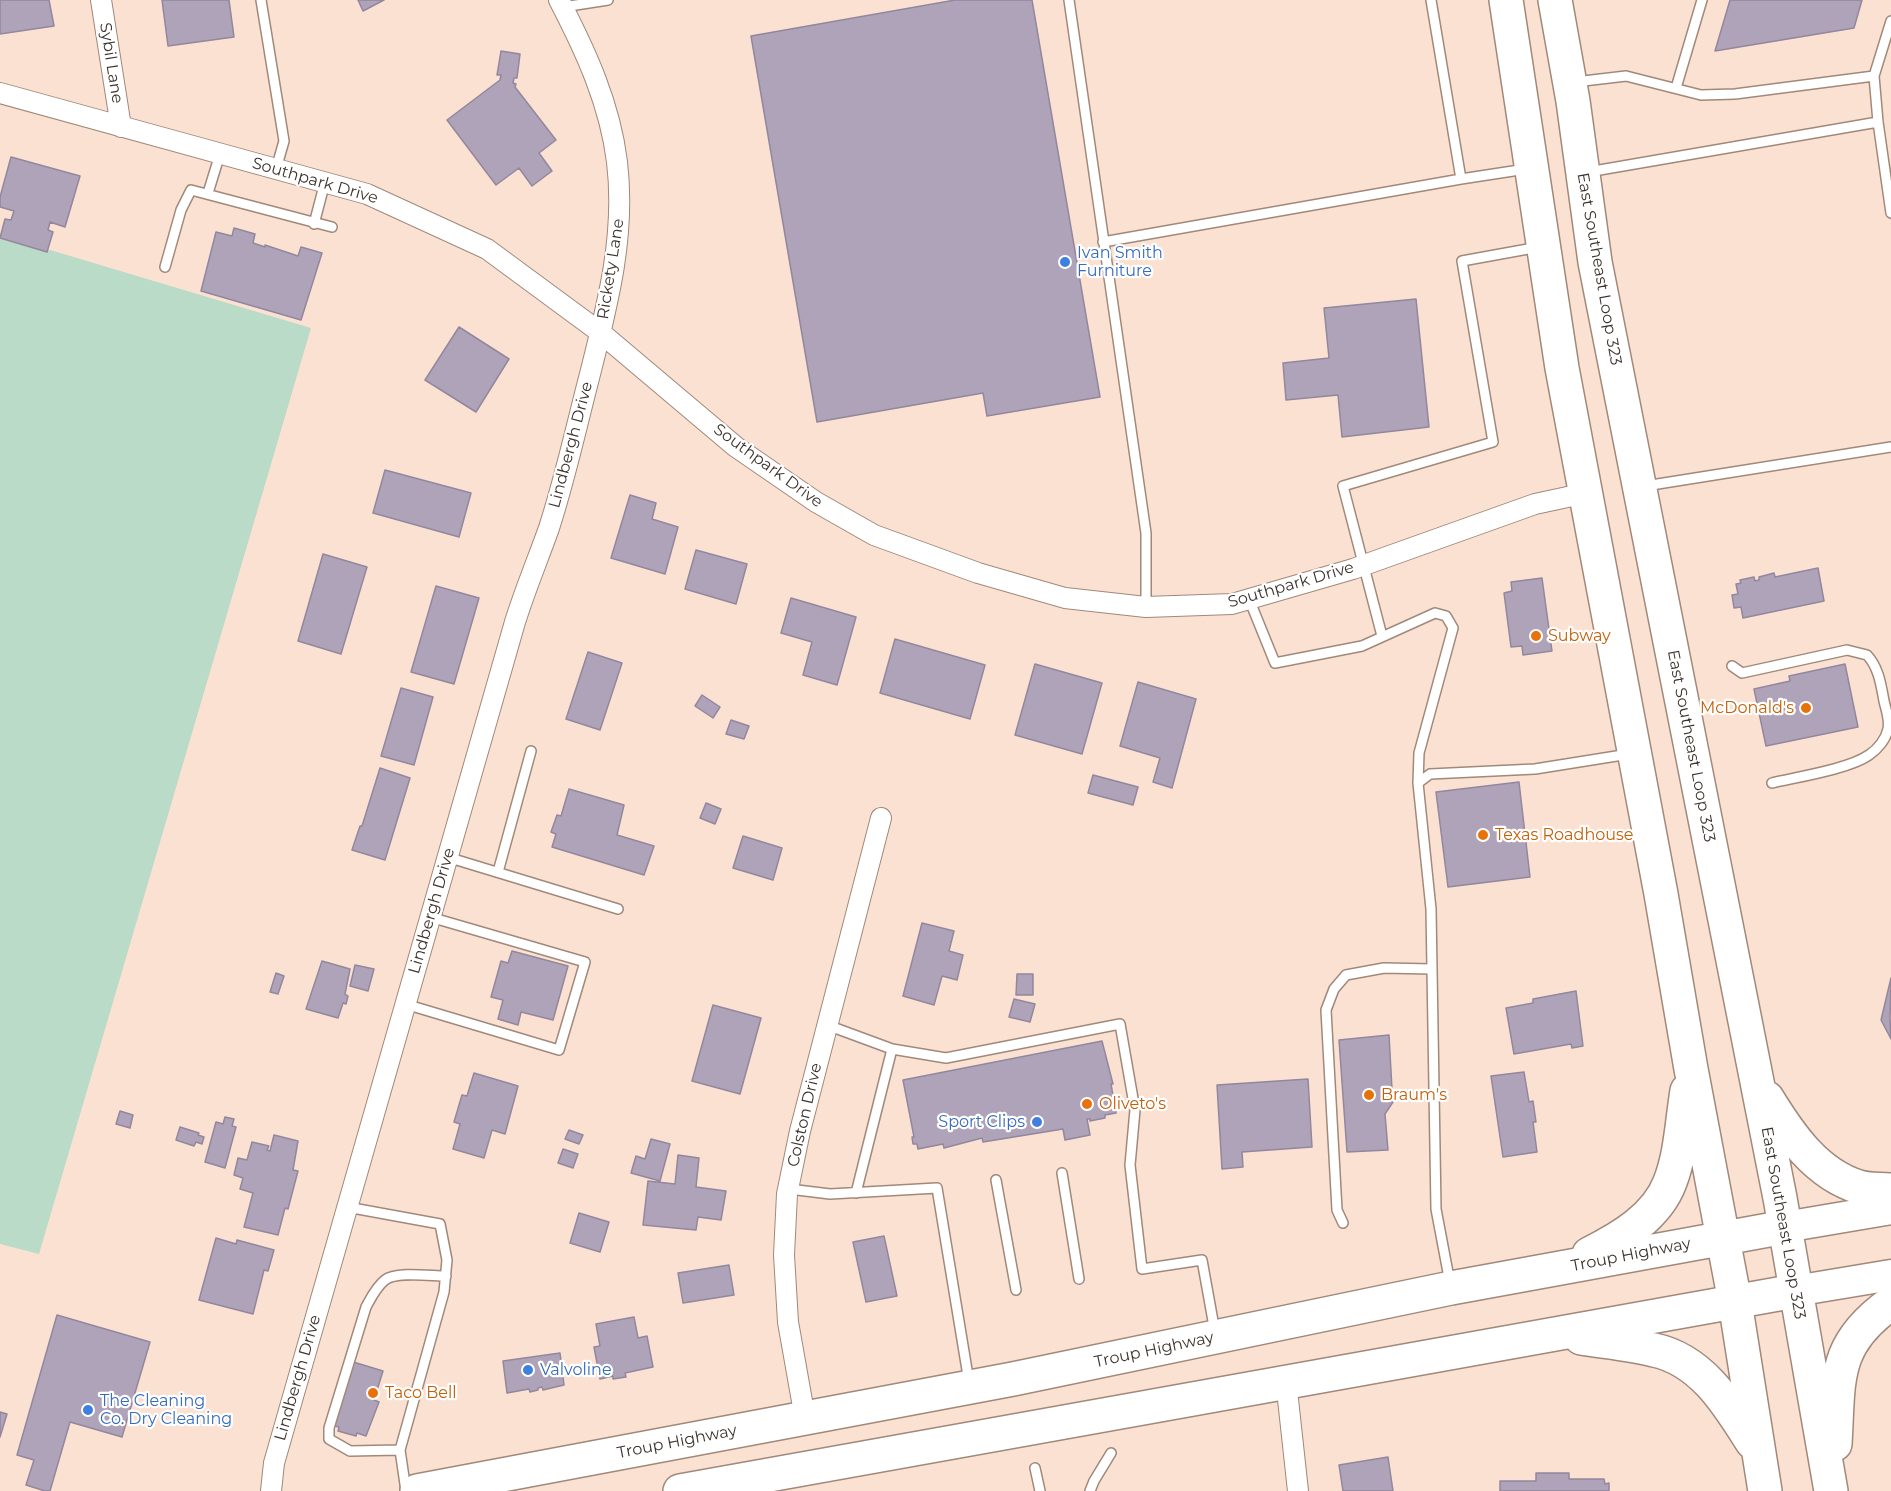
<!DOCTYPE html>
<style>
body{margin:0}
canvas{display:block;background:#fbe1d2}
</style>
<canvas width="1891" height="1491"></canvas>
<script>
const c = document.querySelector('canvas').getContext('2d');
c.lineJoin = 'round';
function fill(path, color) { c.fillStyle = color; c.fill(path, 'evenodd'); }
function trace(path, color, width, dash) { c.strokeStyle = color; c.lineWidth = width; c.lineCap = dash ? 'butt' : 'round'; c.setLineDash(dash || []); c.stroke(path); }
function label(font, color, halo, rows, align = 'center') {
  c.font = font + ' Montserrat,sans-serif'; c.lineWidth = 4.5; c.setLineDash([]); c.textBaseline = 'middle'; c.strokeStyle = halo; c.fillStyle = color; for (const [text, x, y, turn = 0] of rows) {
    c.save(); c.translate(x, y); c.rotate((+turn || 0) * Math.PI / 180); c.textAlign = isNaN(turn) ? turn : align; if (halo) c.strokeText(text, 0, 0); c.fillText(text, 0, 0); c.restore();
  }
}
const green = new Path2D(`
 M 0,235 L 311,328 L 39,1254 L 0,1244 Z`);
const building = new Path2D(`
 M 0,0 L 49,0 L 54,26 L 0,34 Z
 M 162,0 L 229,0 L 234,37 L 168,46 Z
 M 358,0 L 384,0 L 363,11 Z
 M 955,0 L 1032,0 L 1100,397 L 987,416 L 983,393 L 817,422 L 751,36 Z
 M 1730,0 L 1862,0 L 1854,28 L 1715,51 Z
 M 501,51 L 520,54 L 517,78 L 514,78 L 513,83 L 516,84 L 515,87 L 556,140 L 539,153 L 552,171 L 532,186 L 519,168 L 496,185 L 447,120 L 500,80 L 501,75 L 497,75 Z
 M 11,157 L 80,176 L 65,227 L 50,222 L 48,230 L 53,232 L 47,252 L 0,238 L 5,219 L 11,220 L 14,211 L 0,207 L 0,197 Z
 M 234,228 L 255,234 L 253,243 L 265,247 L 265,245 L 298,256 L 301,247 L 322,253 L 301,320 L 201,291 L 216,232 L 232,236 Z
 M 1416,299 L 1429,427 L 1342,437 L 1338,395 L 1286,400 L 1283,363 L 1329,358 L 1324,308 Z
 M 459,327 L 509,359 L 476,412 L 425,380 Z
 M 385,470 L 471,493 L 459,537 L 373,513 Z
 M 630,495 L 656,503 L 652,519 L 678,527 L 665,574 L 611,558 Z
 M 696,550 L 747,564 L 736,604 L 685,589 Z
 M 323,554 L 367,567 L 341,654 L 298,641 Z
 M 1818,568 L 1824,601 L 1743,618 L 1741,607 L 1734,608 L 1732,595 L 1738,594 L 1736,584 L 1741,583 L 1740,580 L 1754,577 L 1755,581 L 1759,580 L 1759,577 L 1774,573 L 1775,577 Z
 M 1542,578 L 1552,651 L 1523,655 L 1522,646 L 1511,647 L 1504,593 L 1512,591 L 1511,582 Z
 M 436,586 L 479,598 L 454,684 L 411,672 Z
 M 791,598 L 856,617 L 837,685 L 803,675 L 812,642 L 781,633 Z
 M 895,639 L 985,665 L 970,719 L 880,693 Z
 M 588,652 L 622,663 L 600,730 L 566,719 Z
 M 1035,664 L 1102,683 L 1082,754 L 1015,735 Z
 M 1845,664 L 1858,727 L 1766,746 L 1754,689 L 1790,681 L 1789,676 Z
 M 1138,682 L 1196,699 L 1172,788 L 1153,782 L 1160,758 L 1120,746 Z
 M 401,688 L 433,697 L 414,765 L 381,756 Z
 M 702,695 L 720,707 L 713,718 L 695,706 Z
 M 731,720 L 749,726 L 744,739 L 726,734 Z
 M 380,768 L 410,778 L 385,860 L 352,850 L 360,826 L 362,826 Z
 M 1093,775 L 1138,787 L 1133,805 L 1088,793 Z
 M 1519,782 L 1530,877 L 1448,887 L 1436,792 Z
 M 569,789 L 624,805 L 617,835 L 654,846 L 644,875 L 552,847 L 556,834 L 551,832 L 557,815 L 561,816 Z
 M 706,803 L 721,809 L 715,824 L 700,818 Z
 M 743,836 L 782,848 L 773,880 L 733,868 Z
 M 922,923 L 954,931 L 949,951 L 963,955 L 957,980 L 942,976 L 934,1005 L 903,996 Z
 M 512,951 L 568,966 L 553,1020 L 521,1012 L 518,1025 L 498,1019 L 503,1000 L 491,997 L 501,961 L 508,963 Z
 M 322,961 L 350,969 L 345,994 L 348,996 L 346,1004 L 343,1003 L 338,1018 L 306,1009 Z
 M 355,965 L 374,969 L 368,991 L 350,986 Z
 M 276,973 L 284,976 L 278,994 L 270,992 Z
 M 1017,974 L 1033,974 L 1033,995 L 1016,995 Z
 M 1891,978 L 1890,1018 L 1891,1039 L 1881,1020 Z
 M 1576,991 L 1583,1046 L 1572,1048 L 1571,1044 L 1514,1054 L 1506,1008 L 1533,1003 L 1533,999 Z
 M 1014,999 L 1035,1004 L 1030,1022 L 1009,1017 Z
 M 713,1005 L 761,1018 L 740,1094 L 692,1081 Z
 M 1389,1035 L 1392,1089 L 1396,1091 L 1395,1099 L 1385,1114 L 1388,1150 L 1347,1152 L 1339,1040 Z
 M 1102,1041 L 1113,1084 L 1111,1084 L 1116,1113 L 1105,1115 L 1105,1118 L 1090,1121 L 1090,1119 L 1087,1119 L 1090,1135 L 1065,1140 L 1063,1129 L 983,1142 L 982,1138 L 944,1148 L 943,1144 L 918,1149 L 917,1144 L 913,1144 L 912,1137 L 914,1137 L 903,1080 Z
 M 1524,1072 L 1529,1102 L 1533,1101 L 1536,1122 L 1533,1122 L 1537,1152 L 1503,1157 L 1491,1076 Z
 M 474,1073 L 518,1086 L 505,1134 L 492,1130 L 484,1158 L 453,1149 L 460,1124 L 454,1122 L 462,1095 L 467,1096 Z
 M 1308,1079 L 1312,1147 L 1242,1152 L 1243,1167 L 1222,1169 L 1217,1085 Z
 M 120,1111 L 133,1115 L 130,1128 L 116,1124 Z
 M 225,1117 L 234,1119 L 232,1126 L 236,1127 L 225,1168 L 205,1162 L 216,1122 L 223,1124 Z
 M 180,1127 L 199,1133 L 198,1135 L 204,1137 L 202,1144 L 196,1142 L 194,1146 L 176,1140 Z
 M 569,1130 L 583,1135 L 579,1144 L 565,1139 Z
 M 274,1135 L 298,1141 L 293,1170 L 298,1171 L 288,1209 L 285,1208 L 278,1235 L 244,1227 L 253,1193 L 240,1189 L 243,1178 L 234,1175 L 238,1158 L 247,1160 L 252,1142 L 269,1146 L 267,1150 L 270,1151 Z
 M 651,1139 L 670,1144 L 660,1181 L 631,1173 L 636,1156 L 645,1159 Z
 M 563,1149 L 578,1154 L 573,1168 L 558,1163 Z
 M 678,1155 L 699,1158 L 696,1187 L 726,1191 L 721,1220 L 698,1217 L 696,1230 L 643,1225 L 648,1181 L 675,1184 Z
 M 579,1213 L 609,1222 L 600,1252 L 570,1243 Z
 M 884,1236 L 897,1296 L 866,1302 L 853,1242 Z
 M 216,1238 L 236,1244 L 237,1240 L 274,1250 L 268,1271 L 264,1270 L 253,1314 L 199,1300 Z
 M 729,1265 L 734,1295 L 683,1303 L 678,1273 Z
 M 57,1315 L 150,1342 L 122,1437 L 70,1422 L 50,1491 L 45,1491 L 26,1485 L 34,1460 L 17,1455 Z
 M 634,1317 L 638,1338 L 647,1336 L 653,1367 L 625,1373 L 626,1377 L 613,1379 L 613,1376 L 600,1379 L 594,1347 L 600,1346 L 596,1324 Z
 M 560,1353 L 564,1385 L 543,1390 L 542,1387 L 538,1388 L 538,1390 L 530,1392 L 529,1389 L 507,1393 L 503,1361 Z
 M 350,1361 L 383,1371 L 374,1400 L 379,1402 L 366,1436 L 357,1433 L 356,1436 L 338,1431 L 339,1427 L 330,1425 Z
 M 0,1412 L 7,1414 L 0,1437 Z
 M 1388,1457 L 1393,1491 L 1343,1491 L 1339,1465 Z
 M 1536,1473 L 1569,1473 L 1569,1479 L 1604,1479 L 1605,1484 L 1609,1483 L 1609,1491 L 1500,1491 L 1500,1481 L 1536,1481 Z`);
const lane = new Path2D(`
 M 261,0 L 284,141 L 276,169
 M 1069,0 L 1146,533 L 1146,607
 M 1431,0 L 1461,179 L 1526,169
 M 563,7 L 608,0
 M 1891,21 L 1874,76 L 1878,122 L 1891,213
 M 1575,82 L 1626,76 L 1701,95 L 1735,94 L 1874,76
 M 1676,88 L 1702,0
 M 1588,172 L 1878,122
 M 208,193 L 220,154
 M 314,224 L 325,182
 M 1103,242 L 1461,179
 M 165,267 L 181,210 L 191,190 L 332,227
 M 1645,486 L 1891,447
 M 1249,599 L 1275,663 L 1362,646 L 1435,613 L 1446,616 L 1453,628 L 1419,753 L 1418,783
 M 1382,636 L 1343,486 L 1493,442 L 1462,261 L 1539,247
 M 1732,666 L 1742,673 L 1847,650 L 1867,655 C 1879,668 1881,685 1884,701 C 1886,710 1890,720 1888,729 C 1886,739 1878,749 1869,755 C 1849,769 1797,777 1772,783
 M 447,857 L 618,909
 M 498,872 L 531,751
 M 405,1004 L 559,1050 L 585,962 L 430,917
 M 827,1025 L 892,1049 L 946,1058 L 1120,1024 L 1135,1110 L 1130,1165 L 1142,1269 L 1202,1260 L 1215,1332
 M 1062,1173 L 1079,1279
 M 996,1180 L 1016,1290
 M 789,1189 L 830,1194 L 937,1188 L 969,1382
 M 856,1193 L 892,1049
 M 347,1207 L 440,1224 L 447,1260 L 444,1292 L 400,1450 L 406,1491
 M 1343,1223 L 1337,1210 L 1326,1010 L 1334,989 L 1346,975 L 1384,968 L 1432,969
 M 1450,1283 L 1436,1209 L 1431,909 L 1418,783 L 1430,774 L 1535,769 L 1629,754
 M 400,1450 L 350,1451 L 329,1439 L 329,1428 L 366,1307 C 371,1298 376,1287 385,1280 C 396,1271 431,1276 446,1276
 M 1035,1468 L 1040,1491
 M 1090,1491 L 1094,1481 L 1111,1453`);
const street = new Path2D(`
 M 101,0 L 121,127
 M 0,93 L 367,194 L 487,249 L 601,333 L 736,447 L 816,502 L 874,535 L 978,573 L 1065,598 L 1146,607 L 1232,604 L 1353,569 L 1535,504 L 1586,493
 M 1286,1381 L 1298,1491
 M 805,1418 L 788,1322 L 784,1255 L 787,1194 L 800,1131 L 881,818
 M 271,1491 L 274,1463 L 515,622 C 525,590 538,559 549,528 C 565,479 576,428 589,378 C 607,307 626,236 617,162 C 610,104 586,52 559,0`);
const primary = new Path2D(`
 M 1785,1227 L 1891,1209
 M 1795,1291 L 1891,1275`);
const highway = new Path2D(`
 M 1506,0 L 1562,368 L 1661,894 L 1691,1069 L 1735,1302 L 1765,1491
 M 1555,0 L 1573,101 L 1595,262 L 1780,1198 L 1831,1491
 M 1767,1098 C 1789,1134 1816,1174 1859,1187 C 1869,1190 1880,1189 1891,1190
 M 1589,1254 C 1621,1238 1657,1217 1670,1182 C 1681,1154 1682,1121 1687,1091
 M 1581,1338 C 1606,1342 1631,1344 1654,1350 C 1702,1360 1728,1404 1752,1442
 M 1835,1444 C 1839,1379 1832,1345 1891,1303
 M 417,1491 L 1013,1379 L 1451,1288 L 1785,1227
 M 680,1491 L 1795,1291`);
const markers = [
 [1065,262,6,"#3f7fe0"],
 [1536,636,6,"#e8710a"],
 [1806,708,6,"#e8710a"],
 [1483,835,6,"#e8710a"],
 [1369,1095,6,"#e8710a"],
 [1087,1104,6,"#e8710a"],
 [1037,1122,6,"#3f7fe0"],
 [528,1370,6,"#3f7fe0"],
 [373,1393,6,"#e8710a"],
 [88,1410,6,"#3f7fe0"]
];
const streetNames = [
 ["Sybil Lane",111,63,81],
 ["Southpark Drive",315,181,16],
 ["Rickety Lane",611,269,-81],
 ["East Southeast Loop 323",1599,269,80],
 ["Lindbergh Drive",571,445,-75],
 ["Southpark Drive",768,466,36],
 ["Southpark Drive",1291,585,-16],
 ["East Southeast Loop 323",1691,746,79],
 ["Lindbergh Drive",432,911,-74],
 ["Colston Drive",805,1115,-77],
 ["East Southeast Loop 323",1783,1223,80],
 ["Troup Highway",1631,1255,-11],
 ["Troup Highway",1154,1350,-12],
 ["Lindbergh Drive",298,1378,-74],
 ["Troup Highway",677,1442,-11]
];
const shopNames = [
 ["Ivan Smith",1077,253],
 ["Furniture",1077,271],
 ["Sport Clips",1025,1122,"right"],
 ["Valvoline",540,1370],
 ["The Cleaning",100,1401],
 ["Co. Dry Cleaning",100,1419]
];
const foodNames = [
 ["Subway",1548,636],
 ["McDonald's",1794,708,"right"],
 ["Texas Roadhouse",1495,835],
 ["Braum's",1381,1095],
 ["Oliveto's",1099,1104],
 ["Taco Bell",385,1393]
];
fill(green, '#badbc8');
fill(building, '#afa3b9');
trace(building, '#93879d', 1.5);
trace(lane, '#a0897b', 12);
trace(street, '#a0897b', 22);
trace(primary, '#a0897b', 33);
trace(highway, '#a0897b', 36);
trace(lane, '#fff', 9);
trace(street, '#fff', 20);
trace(primary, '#fff', 30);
trace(highway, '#fff', 33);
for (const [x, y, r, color] of markers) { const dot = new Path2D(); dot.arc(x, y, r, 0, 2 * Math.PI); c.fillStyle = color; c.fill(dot); trace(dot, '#fff', 2); }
label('16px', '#3d332e', '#fff', streetNames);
label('16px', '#366cbe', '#fff', shopNames, 'left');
label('16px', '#c56008', '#fff', foodNames, 'left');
</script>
